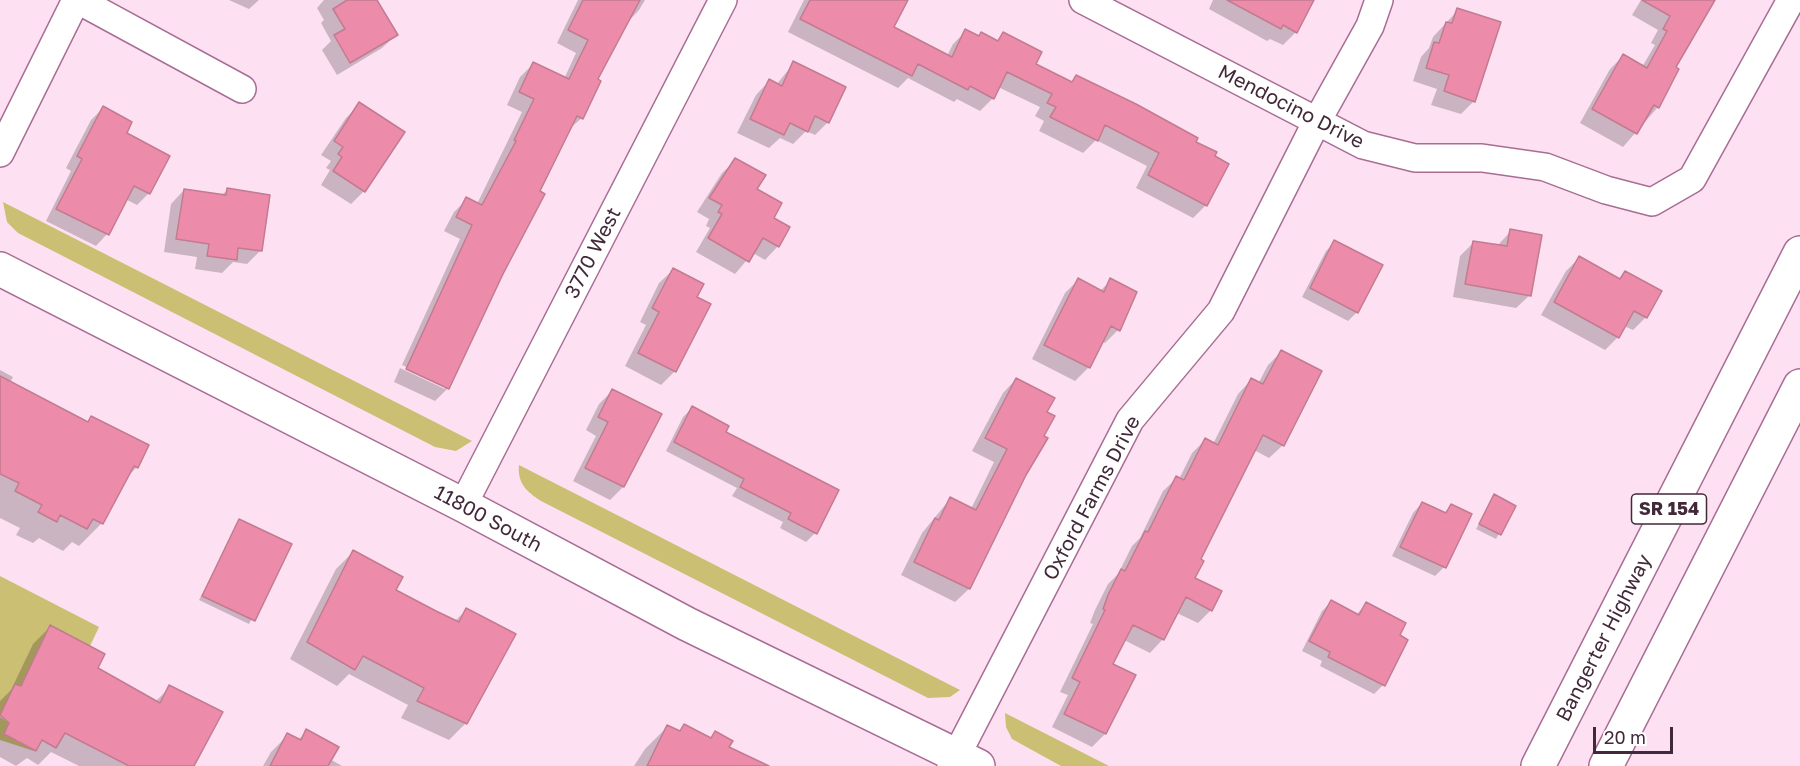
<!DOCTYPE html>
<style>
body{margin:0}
#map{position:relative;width:1800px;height:766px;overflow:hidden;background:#fde1f2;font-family:"Golos Text",sans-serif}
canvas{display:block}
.scale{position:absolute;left:1593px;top:727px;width:80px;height:27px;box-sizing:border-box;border:3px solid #422939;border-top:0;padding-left:8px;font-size:18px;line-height:21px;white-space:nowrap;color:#422939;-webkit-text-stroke:4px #fff;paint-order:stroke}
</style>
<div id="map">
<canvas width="1800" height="766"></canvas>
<div class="scale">20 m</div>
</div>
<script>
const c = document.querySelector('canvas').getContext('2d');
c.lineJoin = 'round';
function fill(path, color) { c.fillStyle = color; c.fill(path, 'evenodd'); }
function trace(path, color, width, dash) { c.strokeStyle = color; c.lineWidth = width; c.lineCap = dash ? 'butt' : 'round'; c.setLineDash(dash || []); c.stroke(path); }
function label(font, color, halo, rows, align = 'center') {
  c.font = font + ' "Golos Text",sans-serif'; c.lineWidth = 6; c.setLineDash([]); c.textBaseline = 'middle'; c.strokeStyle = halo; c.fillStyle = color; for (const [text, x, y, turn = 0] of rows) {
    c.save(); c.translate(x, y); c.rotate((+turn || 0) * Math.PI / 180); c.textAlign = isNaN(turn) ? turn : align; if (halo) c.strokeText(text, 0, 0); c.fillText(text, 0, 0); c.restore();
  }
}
const green = new Path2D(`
 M 3,202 L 472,441 L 456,451 L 435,447 L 18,233 L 7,222 Z
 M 519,465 L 960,690 L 950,697 L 928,698 L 541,501 C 527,492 517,483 519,465 Z
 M 0,576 L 99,627 L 90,646 L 50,625 L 21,686 L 15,684 L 0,715 Z
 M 1005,713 L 1109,766 L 1061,766 L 1012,739 L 1006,727 Z
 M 0,717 L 9,723 L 34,751 L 0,740 Z`);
const shadow = new Path2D(`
 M 229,0 L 259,0 L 249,9 Z
 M 324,0 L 375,0 L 396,35 L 382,48 L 337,75 L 322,50 L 331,41 L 321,23 L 324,20 L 317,8 Z
 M 578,0 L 645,0 L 639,10 L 627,23 L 596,79 L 582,118 L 568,130 L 448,388 L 435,401 L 394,382 L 400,368 L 445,389 L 445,385 L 402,365 L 460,239 L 444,231 L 454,212 L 467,199 L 477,204 L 522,112 L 507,105 L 520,77 L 533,64 L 564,79 L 576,53 L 557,43 Z
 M 804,0 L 906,0 L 892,28 L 947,56 L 953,44 L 966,31 L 996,41 L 1003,34 L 1034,64 L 1070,83 L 1076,77 L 1194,142 L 1206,205 L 1193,218 L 1136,188 L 1147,166 L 1096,140 L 1083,153 L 1039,131 L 1044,121 L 1035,116 L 1040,107 L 998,87 L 993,98 L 980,111 L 957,99 L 954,102 L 908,78 L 898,88 L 788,32 Z
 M 1213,0 L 1309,0 L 1296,32 L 1283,45 L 1270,39 L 1267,41 L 1209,9 Z
 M 1641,0 L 1699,0 L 1674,67 L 1677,69 L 1658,107 L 1623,147 L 1580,123 L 1610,69 L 1623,56 L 1642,67 L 1655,45 L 1651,43 L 1658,30 L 1632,15 Z
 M 1458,10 L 1474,101 L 1461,114 L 1431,105 L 1437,89 L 1413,81 L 1421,57 L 1429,48 L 1433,37 Z
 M 794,63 L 828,122 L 815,135 L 806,131 L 793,144 L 780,138 L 769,148 L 737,133 L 756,95 L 769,81 L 776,85 Z
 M 360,104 L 364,191 L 351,204 L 321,185 L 330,170 L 326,168 L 331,161 L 321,155 L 346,118 Z
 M 103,108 L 125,133 L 149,193 L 137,205 L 125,199 L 107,234 L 96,246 L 46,221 L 71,171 L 66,168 L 91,120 Z
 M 736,160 L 772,219 L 778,246 L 765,260 L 753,253 L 735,274 L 696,252 L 710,228 L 706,226 L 709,219 L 697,212 L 722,173 Z
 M 184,190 L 221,196 L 227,190 L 260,251 L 247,264 L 233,262 L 222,273 L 195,269 L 197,257 L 164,252 L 171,204 Z
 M 1511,231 L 1530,295 L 1516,308 L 1453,297 L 1460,256 L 1474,242 L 1497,246 Z
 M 1335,242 L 1357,312 L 1348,321 L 1302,297 L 1326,251 Z
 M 1579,258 L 1618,280 L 1625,273 L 1646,317 L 1633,330 L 1624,326 L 1618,337 L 1605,350 L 1541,315 L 1566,271 Z
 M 673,270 L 695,298 L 675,371 L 661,385 L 625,366 L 646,325 L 640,322 L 659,283 Z
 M 1078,280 L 1100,291 L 1111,280 L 1118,330 L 1105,343 L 1102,342 L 1089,367 L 1075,381 L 1032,359 L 1065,293 Z
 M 1281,352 L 1283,445 L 1269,458 L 1254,450 L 1199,560 L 1193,578 L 1211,610 L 1198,623 L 1177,613 L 1163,639 L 1150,653 L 1124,640 L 1111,665 L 1134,676 L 1105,734 L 1092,747 L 1052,727 L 1068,695 L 1060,692 L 1093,624 L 1090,623 L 1095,610 L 1108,584 L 1118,574 L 1132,546 L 1140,538 L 1163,491 L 1177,478 L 1179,479 L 1192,453 L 1205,440 L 1213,444 L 1238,394 L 1251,380 L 1258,384 L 1268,365 Z
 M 0,370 L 13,377 L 10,383 L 86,423 L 91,418 L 147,446 L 137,467 L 126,478 L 102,523 L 79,546 L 72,542 L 63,551 L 39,538 L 33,543 L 16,535 L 20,528 L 0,518 Z
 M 1016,379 L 1045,413 L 1025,474 L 969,589 L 955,602 L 901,575 L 922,533 L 950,499 L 971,509 L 994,462 L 972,451 L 1003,393 Z
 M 612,391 L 623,487 L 610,500 L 573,481 L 596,436 L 586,430 L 599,404 Z
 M 692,408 L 724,433 L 815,533 L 806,542 L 780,528 L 783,522 L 732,496 L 737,488 L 666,451 L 683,417 Z
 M 1495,496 L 1514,506 L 1496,539 L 1476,529 Z
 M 1422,503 L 1443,514 L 1451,506 L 1470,515 L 1444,567 L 1435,576 L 1392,556 L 1413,513 Z
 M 240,521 L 290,545 L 249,624 L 199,600 Z
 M 353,552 L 394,591 L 455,621 L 466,610 L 466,723 L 449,740 L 401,718 L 408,705 L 349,674 L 337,686 L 290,659 L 336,569 Z
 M 1331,602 L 1356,615 L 1366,604 L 1398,636 L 1383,685 L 1374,694 L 1320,666 L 1322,661 L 1302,651 L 1322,611 Z
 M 50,627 L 96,669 L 155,702 L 170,687 L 192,766 L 79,766 L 51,752 L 38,765 L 27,758 L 16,766 L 0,757 L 0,701 L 11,690 L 33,644 Z
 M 668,726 L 678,732 L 684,726 L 710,738 L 715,733 L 727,748 L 761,766 L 634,766 L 645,749 Z
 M 307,731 L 330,759 L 342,766 L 263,766 L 271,752 L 288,735 L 298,740 Z`);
const building = new Path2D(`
 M 347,0 L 377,0 L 398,35 L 350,63 L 334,35 L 345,29 L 333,9 Z
 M 583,0 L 640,0 L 598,79 L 601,81 L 583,119 L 577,116 L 540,191 L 545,194 L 503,274 L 449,389 L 406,369 L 472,225 L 456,217 L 466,197 L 482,205 L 516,141 L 514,140 L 534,99 L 519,92 L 533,62 L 569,79 L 588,40 L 568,30 Z
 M 810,0 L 908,0 L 894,27 L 952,57 L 965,29 L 979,36 L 981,32 L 998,41 L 1003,32 L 1042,52 L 1036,64 L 1072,82 L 1076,75 L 1136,104 L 1198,138 L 1196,142 L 1217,152 L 1215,156 L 1229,164 L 1207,206 L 1148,175 L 1159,153 L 1105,125 L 1098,141 L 1050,117 L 1056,107 L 1047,103 L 1052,94 L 1007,72 L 994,99 L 970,86 L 968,90 L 918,64 L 912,76 L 800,19 Z
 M 1227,0 L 1314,0 L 1297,33 L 1283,25 L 1281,29 Z
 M 1642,0 L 1715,0 L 1676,67 L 1679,69 L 1659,108 L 1654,105 L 1637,134 L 1592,109 L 1623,54 L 1647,68 L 1667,31 L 1663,29 L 1670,16 Z
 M 1457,8 L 1501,22 L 1475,102 L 1444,91 L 1449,75 L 1426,68 L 1434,42 L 1439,43 L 1446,22 L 1452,23 Z
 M 793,61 L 846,87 L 829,123 L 815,116 L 808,132 L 790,123 L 784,135 L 750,119 L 769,79 L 782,86 Z
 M 359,102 L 405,132 L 365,192 L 333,171 L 342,157 L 338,154 L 343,147 L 334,141 Z
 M 103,106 L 132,122 L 127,133 L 170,156 L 150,194 L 134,186 L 109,235 L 56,209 L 82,159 L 77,156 Z
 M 735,158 L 766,175 L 757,189 L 782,203 L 774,218 L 790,227 L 779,247 L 763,238 L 749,262 L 708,238 L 722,214 L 718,212 L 722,205 L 709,198 Z
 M 227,188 L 270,195 L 262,251 L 238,248 L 237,260 L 207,256 L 209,244 L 176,239 L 184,189 L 226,195 Z
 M 1510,229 L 1542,235 L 1531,296 L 1465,284 L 1473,241 L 1507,246 Z
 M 1334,240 L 1383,265 L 1358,313 L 1310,288 Z
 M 1579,256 L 1620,279 L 1625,271 L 1662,291 L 1647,318 L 1634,311 L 1619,338 L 1554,302 Z
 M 673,268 L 704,284 L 697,297 L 711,304 L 676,372 L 638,353 L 659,312 L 652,308 Z
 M 1078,278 L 1104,292 L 1110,278 L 1137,292 L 1120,331 L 1111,326 L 1090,368 L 1044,345 Z
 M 1281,350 L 1322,371 L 1284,446 L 1263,435 L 1201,559 L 1204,561 L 1195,578 L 1222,591 L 1212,611 L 1186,597 L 1164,640 L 1133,625 L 1113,664 L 1136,675 L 1106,734 L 1064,714 L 1080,682 L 1072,678 L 1105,610 L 1103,609 L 1108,595 L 1121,569 L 1125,571 L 1145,531 L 1148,532 L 1176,476 L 1184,480 L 1205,438 L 1218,445 L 1251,378 L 1263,384 Z
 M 0,376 L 88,422 L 91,416 L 149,445 L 138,468 L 134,466 L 103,524 L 93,519 L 87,529 L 60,515 L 57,522 L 38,512 L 42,505 L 15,491 L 19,483 L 0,474 Z
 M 1016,378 L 1055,398 L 1047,412 L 1055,416 L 1044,436 L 1048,438 L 1026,475 L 970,589 L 914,562 L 935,518 L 939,520 L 950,497 L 976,510 L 1007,449 L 985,438 Z
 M 612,389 L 662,414 L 624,487 L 585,468 L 608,422 L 598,417 Z
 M 692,406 L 729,426 L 726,432 L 839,490 L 817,534 L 788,519 L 791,513 L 740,487 L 744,479 L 674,442 Z
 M 1494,494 L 1516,506 L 1501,535 L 1479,524 Z
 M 1422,502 L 1446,513 L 1451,504 L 1472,514 L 1446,568 L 1400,547 Z
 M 239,519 L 292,544 L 255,621 L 202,596 Z
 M 353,550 L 403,577 L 396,590 L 436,611 L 459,622 L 466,608 L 516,634 L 467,724 L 417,701 L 424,688 L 363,656 L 355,670 L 307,642 Z
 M 1331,600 L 1359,615 L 1366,602 L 1406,623 L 1400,635 L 1408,640 L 1385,686 L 1328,657 L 1330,652 L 1309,641 Z
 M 50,625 L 105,654 L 98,668 L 160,703 L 169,685 L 223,712 L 194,766 L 129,766 L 65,733 L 56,748 L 42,740 L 36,751 L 4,734 L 9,723 L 0,715 L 15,684 L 21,686 Z
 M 684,724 L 711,738 L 715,731 L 733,741 L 729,747 L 769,766 L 647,766 L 667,725 L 680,731 Z
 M 306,729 L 339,747 L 328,766 L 270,766 L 287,733 L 301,740 Z`);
const minor = new Path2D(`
 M 78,0 L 242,89
 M 1083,0 L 1363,145 L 1415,158 L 1482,158 L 1545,167 L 1606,190 L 1652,202 L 1692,179 L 1791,0
 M 0,153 L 76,0
 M 463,505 L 723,0
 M 951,766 L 1130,420 L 1221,311 L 1316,123 L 1370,26 L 1379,0`);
const secondary = new Path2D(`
 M 0,269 L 463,505 L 687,624 L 978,766`);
const motorway = new Path2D(`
 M 1538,766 L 1800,253
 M 1606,766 L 1800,386`);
const shields = [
 [1669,509,75]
];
const shieldNames = [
 ["SR 154",1669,509]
];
const streetNames = [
 ["Mendocino Drive",1291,107,27],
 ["3770 West",593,253,-63],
 ["Oxford Farms Drive",1092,498,-62],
 ["11800 South",488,519,28],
 ["Bangerter Highway",1604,638,-63]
];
fill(green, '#cbbf74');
fill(shadow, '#0003');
fill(building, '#ed8baa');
trace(building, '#c27b90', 1.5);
trace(minor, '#a96d94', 30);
trace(secondary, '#a96d94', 36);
trace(motorway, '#a96d94', 36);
trace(minor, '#fff', 27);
trace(secondary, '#fff', 33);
trace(motorway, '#fff', 33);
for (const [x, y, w] of shields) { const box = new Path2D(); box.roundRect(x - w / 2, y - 15, w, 30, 4.5); c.fillStyle = '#fff'; c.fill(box); trace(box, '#422939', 1.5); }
label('bold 18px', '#422939', null, shieldNames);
label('20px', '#422939', '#fff', streetNames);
</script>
